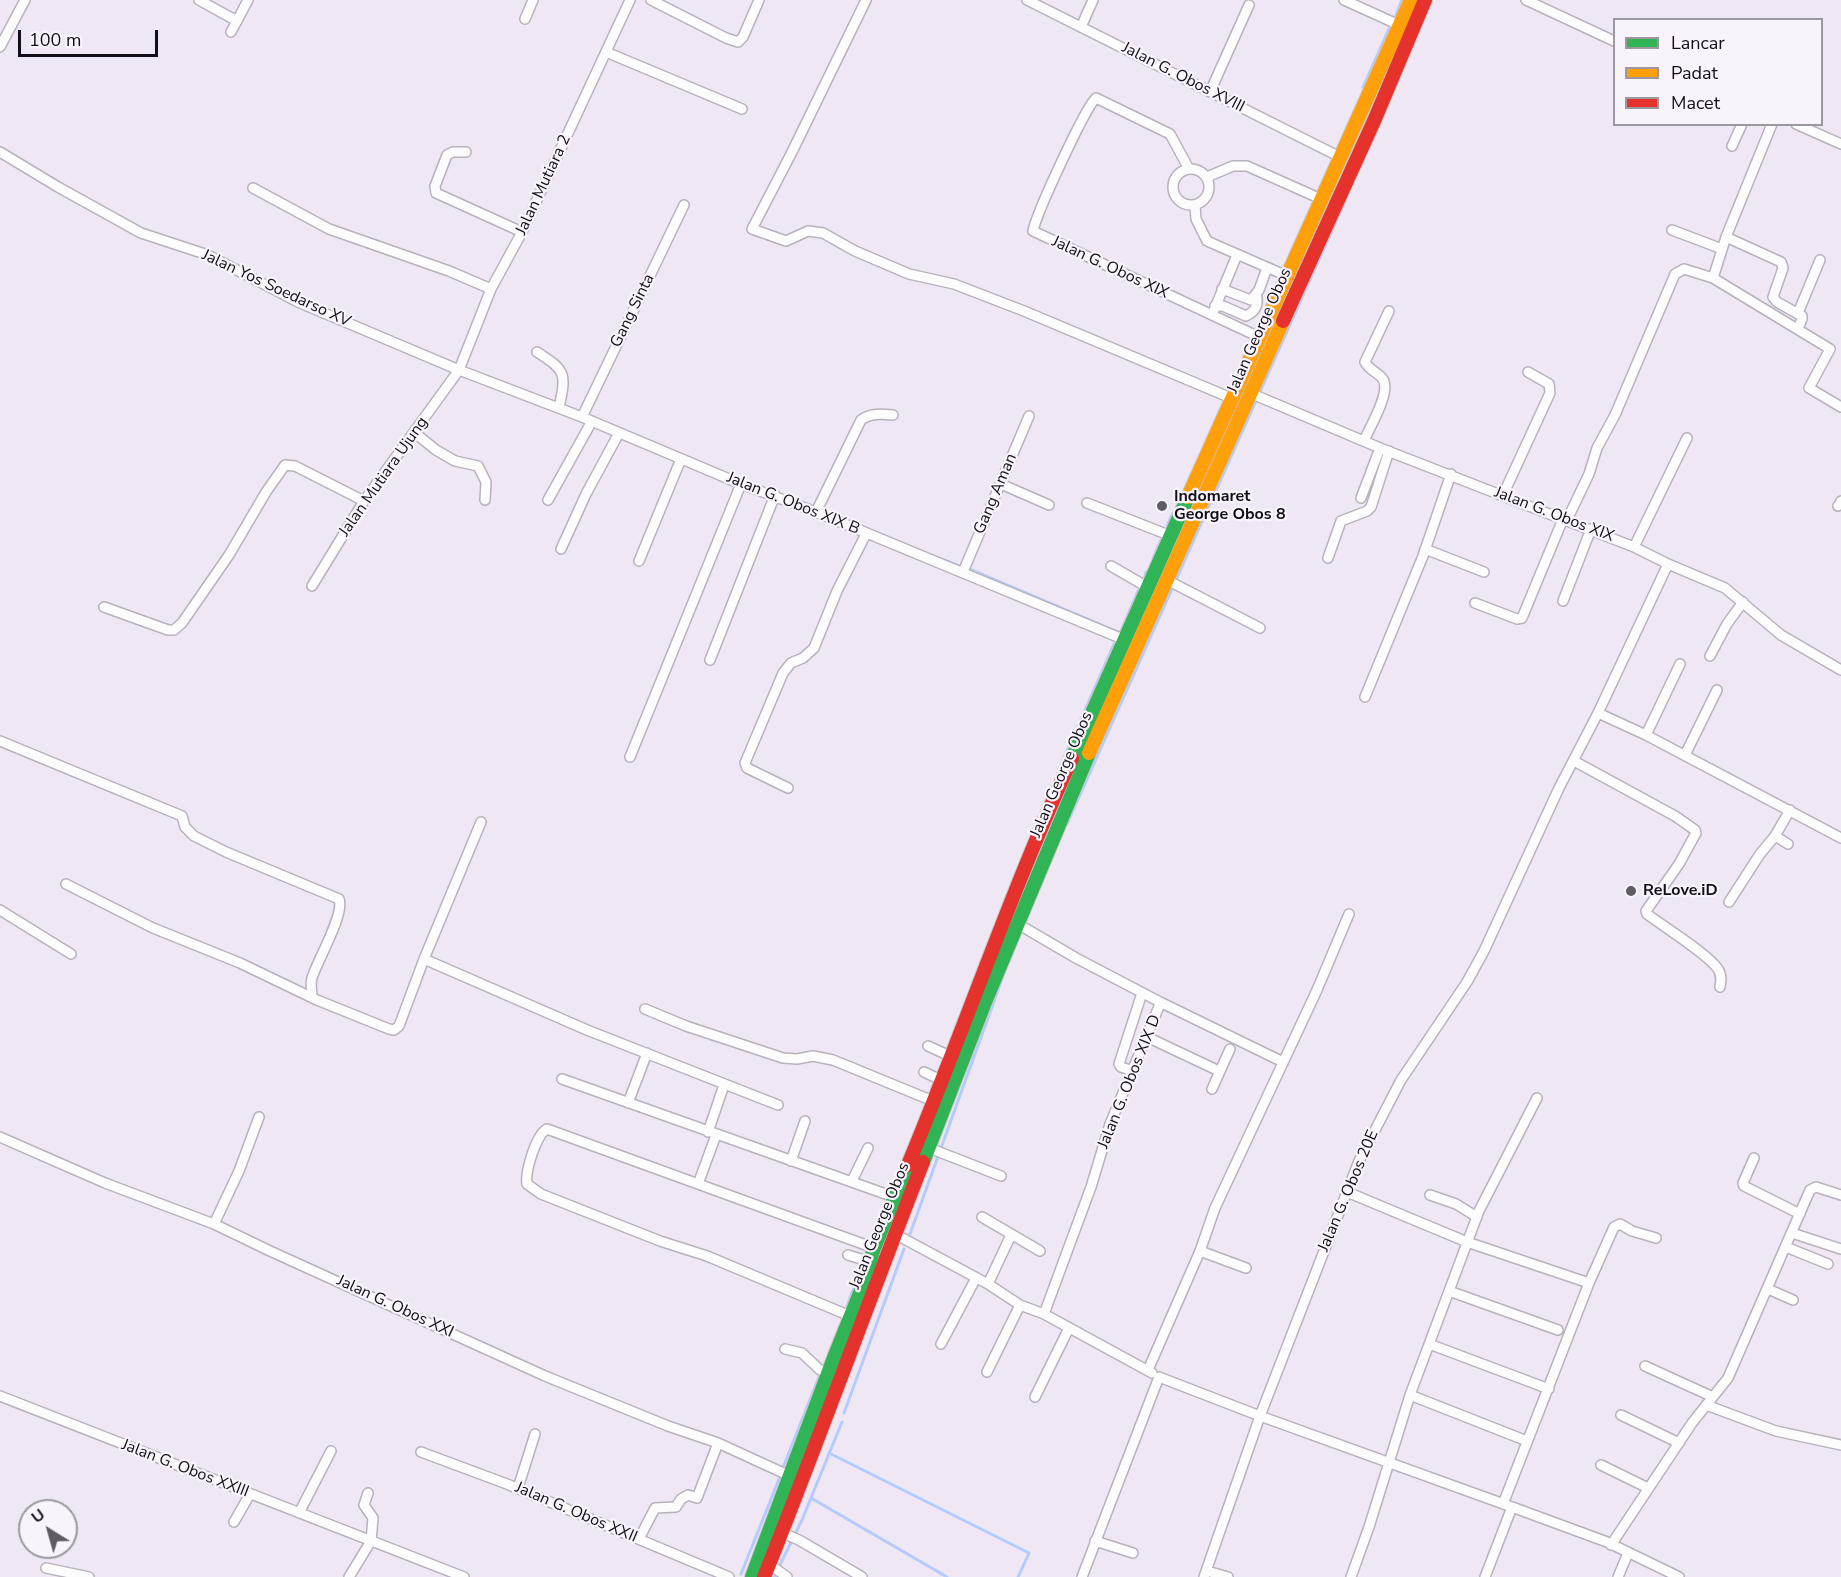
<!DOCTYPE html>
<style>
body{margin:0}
#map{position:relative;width:1841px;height:1577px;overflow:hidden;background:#efe8f4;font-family:"Nunito Sans",sans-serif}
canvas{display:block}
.legend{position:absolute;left:1613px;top:18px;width:210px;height:108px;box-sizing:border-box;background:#f9f4fc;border:2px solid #9d98a0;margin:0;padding:8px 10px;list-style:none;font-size:18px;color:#130f16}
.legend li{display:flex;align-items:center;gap:12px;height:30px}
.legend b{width:30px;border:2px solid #9d98a0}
.north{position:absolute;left:18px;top:1499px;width:60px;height:60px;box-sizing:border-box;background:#f9f4fc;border:2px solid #9d98a0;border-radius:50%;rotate:323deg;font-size:16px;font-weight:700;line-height:24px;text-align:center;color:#130f16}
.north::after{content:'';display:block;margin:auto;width:21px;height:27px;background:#605b64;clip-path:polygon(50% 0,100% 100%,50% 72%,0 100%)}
.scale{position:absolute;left:18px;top:30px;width:140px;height:27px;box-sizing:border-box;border:3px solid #130f16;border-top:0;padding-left:8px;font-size:18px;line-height:21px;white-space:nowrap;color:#130f16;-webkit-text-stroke:4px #f9f4fc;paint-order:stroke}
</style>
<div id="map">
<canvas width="1841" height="1577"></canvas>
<ul class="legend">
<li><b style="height:8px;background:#30b455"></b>Lancar</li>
<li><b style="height:8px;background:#ff9f0a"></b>Padat</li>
<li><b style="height:8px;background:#e5322d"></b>Macet</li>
</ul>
<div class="north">U</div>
<div class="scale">100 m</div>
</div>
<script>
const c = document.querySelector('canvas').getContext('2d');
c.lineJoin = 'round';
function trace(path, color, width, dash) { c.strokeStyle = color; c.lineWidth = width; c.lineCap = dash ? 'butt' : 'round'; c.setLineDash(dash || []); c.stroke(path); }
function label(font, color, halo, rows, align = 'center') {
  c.font = font + ' "Nunito Sans",sans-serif'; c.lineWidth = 4.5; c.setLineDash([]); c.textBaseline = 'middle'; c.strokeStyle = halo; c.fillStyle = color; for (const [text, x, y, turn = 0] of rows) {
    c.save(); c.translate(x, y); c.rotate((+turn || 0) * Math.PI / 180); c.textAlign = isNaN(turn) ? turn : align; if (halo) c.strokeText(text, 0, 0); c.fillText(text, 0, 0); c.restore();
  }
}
const stream = new Path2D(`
 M 1396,15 L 1402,0
 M 1363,87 L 1389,29
 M 0,147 L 63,185
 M 1167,526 L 1173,513
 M 1153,558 L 1161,540
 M 944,560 L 962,567
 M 967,568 L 1120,633 L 1138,591
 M 1145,577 L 1146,572
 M 1059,769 L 1114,644
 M 1067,824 L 1347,197
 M 910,1234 L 1002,979
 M 847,1306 L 858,1277
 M 844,1413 L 904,1249
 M 829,1453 L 1029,1553 L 1018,1577
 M 784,1465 L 819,1377
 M 811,1498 L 947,1577
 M 741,1574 L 779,1479
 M 774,1577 L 802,1520 L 842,1422`);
const street = new Path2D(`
 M 199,0 L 237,21
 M 651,0 L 726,38 L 738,42 L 743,37 L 759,0
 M 866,0 L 792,152 L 752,229 L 786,241 L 808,231 L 823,233 L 855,251 L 909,274 L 954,284 L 1024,311 L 1231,398
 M 1027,0 L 1340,157
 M 1344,0 L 1399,25
 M 1526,0 L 1614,41
 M 525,19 L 533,0
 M 1081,27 L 1093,0
 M 231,32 L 248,0
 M 0,47 L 25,0
 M 606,52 L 742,109
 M 1210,92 L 1249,5
 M 1796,124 L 1841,144
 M 1732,146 L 1742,124
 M 0,152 L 58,187 L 141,233 L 208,255 L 298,302 L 459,370 L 582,417 L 741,484 L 816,512 L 1125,640
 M 466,152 L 453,152 L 447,155 L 435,186 L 436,193 L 522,232
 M 1189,169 L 1170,134 L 1096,98 C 1085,108 1036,214 1033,231 L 1259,337
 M1173 187a18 18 0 1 1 36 0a18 18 0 1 1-36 0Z
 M 1207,177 L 1233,166 L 1247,166 L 1321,199
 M 253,188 L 329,229 L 449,271 L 491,289
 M 1195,205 L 1196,219 L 1207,241 L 1287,276
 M 1672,230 L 1722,249
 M 1726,237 L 1781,262 L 1783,268 L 1773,297 L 1777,302 L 1802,316 L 1802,319 L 1799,326
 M 1713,278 L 1726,237 L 1772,124
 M 1222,289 L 1251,300 L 1259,290 L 1267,268
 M 1215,306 L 1223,306 L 1246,316 C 1256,311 1259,304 1256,294
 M 1798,313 L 1820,260
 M 1212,315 L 1237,255
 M 537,352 C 567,371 566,374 559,408
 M 1250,393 L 1380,448 L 1634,547 L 1668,564 L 1725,588 L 1781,635 L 1841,670
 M 582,417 L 684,205
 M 415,433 L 436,450 L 455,461 L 478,466 L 486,482 L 485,500
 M 1364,441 C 1369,428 1393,390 1382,378 C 1377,372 1369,370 1365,362 L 1389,311
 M 1001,484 L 1049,505
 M 1503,495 L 1550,393 L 1549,384 L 1528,372
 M 1361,498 L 1380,448
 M 548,500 L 592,421
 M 1087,503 L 1171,536
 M 1838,506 L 1841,501
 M 816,512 L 861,420 C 870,413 882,414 893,415
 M 1567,520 L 1589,474 L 1597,448 L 1615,415 L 1675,274 L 1684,269 L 1713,278 L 1830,349 L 1809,388 L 1841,407
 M 1634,547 L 1687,438
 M 561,549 L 586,494 L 619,433
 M 1425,549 L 1484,572
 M 1328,558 L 1341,521 L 1367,511 L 1371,507 L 1389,451
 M 639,561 L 681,459
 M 1111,566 L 1149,588
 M 963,572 L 1029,416
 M 1167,580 L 1260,628
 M 312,586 L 364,501 L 459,370 L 491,289 L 522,232 L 630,0
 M 1563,601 L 1591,529
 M 1475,603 L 1517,619 L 1522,618 L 1563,519
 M 104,607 L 168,630 L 174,630 L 182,623 L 229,555 L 266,492 L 285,465 L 295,466 L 364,501
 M 1710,656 L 1727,624 L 1743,602
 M 710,660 L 775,495
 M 1365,697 L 1423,556 L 1451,474
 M 1598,713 L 1646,735 L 1841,838
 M 1646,735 L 1680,664
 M 0,741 L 182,816 L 185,827 L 194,836 L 226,852 L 339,899 C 345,914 317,961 312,978 C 310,985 312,991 312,997
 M 1685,755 L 1717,690
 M 630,757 L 741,484
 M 1574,761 L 1675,816 L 1695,830 L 1696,833 L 1679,864 L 1646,911 L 1647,914 C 1664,927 1708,954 1718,969 C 1722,975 1721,981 1720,987
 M 788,788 L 747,768 L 745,763 L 783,673 L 791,663 L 803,658 L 814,648 L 837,591 L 866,534
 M 1775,836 L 1788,844
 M 66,884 L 153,928 L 240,963 L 317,1000 L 389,1029 L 394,1030 L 399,1026 L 424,959 L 587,1030 L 778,1105
 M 1729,902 L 1760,854 L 1775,836 L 1790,810
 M 0,910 L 71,954
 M 1018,924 L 1076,958 L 1160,1002 L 1160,1004 L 1110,1124 L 1091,1187 L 1044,1314
 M 424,959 L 481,822
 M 1160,1002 L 1283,1062
 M 645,1009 L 686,1026 L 783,1058 L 797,1059 L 813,1056 L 833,1060 L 933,1101
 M 1147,1037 L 1219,1071
 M 928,1046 L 952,1057
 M 1133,1071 L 1121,1067 L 1119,1064 L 1142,993
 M 924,1072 L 943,1081
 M 562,1079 L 894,1197
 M 1212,1089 L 1230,1049
 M 628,1103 L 647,1053
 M 708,1132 L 724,1085
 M 0,1137 L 105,1183 L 214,1224 L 270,1251 L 545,1376 L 668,1426 L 718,1443 L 790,1476
 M 929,1148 L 1001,1176
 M 1754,1158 L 1743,1183 L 1744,1186 L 1800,1214
 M 791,1161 L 805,1121
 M 852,1181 L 868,1148
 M 698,1184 L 716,1135
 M 1347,1192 L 1467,1242 L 1589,1283
 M 1430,1195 L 1456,1204 L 1477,1217
 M 982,1217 L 1040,1251
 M 214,1224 L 239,1171 L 259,1117
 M 1792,1233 L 1841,1249
 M 895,1234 L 988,1284 L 1020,1305 L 1044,1314 L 1152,1373
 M 1786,1247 L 1828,1264
 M 1200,1251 L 1246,1268
 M 848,1255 L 871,1262
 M 988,1284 L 1011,1235
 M 1768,1289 L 1793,1300
 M 1449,1291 L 1558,1330
 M 850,1316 L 707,1256 L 660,1241 L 541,1194 L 527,1184 C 525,1171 536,1135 547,1129 L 874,1248
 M 941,1344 L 976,1278
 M 1429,1344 L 1549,1389
 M 785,1349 L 802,1353 L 820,1370 L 829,1373
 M 1645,1366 L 1713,1397
 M 1148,1370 L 1200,1251 L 1215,1208 L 1317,990 L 1349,914
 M 987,1372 L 1020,1305
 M 1410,1395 L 1527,1441
 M 0,1396 L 464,1577
 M 1035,1397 L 1069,1328
 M 1706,1405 L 1776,1431 L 1841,1445
 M 1621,1415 L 1679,1443
 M 421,1452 L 507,1484 L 729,1577
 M 1601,1465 L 1648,1488
 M 518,1488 L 535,1434
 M 1503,1504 L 1589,1283 L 1614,1227 L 1620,1224 L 1632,1231 L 1656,1238
 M 1512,1507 L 1607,1542 L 1679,1577
 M 299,1513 L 331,1451
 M 234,1522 L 250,1494
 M 778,1531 L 799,1540 L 862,1577
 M 639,1539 L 655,1508 L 676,1507 L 681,1499 L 688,1495 L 697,1498 L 718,1443
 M 1095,1541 L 1133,1553
 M 1611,1545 L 1692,1423 L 1728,1378 L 1810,1190 L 1816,1187 L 1841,1195
 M 769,1567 L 776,1569 L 787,1577
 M 46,1568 L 89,1577
 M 1207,1571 L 1228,1577
 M 349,1577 L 371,1541 L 373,1518 L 364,1505 L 368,1493
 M 1082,1577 L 1159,1377 L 1260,1416 L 1512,1507 L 1485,1577
 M 1204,1577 L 1260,1416 L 1359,1161 L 1401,1080 L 1467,982 L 1484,951 L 1559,788 L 1598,713 L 1668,564
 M 1351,1577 L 1369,1527 L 1410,1395 L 1479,1211 L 1537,1098
 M 1618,1577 L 1628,1553`);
const fast = new Path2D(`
 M 1072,758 L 1188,497
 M 923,1162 L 985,1002 L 1089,753
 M 752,1577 L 835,1355 L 862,1288 L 874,1248 L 908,1165`);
const slow = new Path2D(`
 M 1188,497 L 1411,0
 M 1089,753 L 1283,321`);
const jam = new Path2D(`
 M 1283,321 L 1374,121 L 1425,0
 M 908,1165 C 964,1030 1011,891 1072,758
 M 764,1577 C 819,1439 869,1300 923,1162`);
const markers = [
 [1162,506,6,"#605b64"],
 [1631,891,6,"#605b64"]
];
const streetNames = [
 ["Jalan G. Obos XVIII",1183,78,27],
 ["Jalan Mutiara 2",544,185,-65],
 ["Jalan G. Obos XIX",1110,268,25],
 ["Jalan Yos Soedarso XV",276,289,25],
 ["Gang Sinta",633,311,-64],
 ["Jalan George Obos",1260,331,-66],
 ["Jalan Mutiara Ujung",384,477,-55],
 ["Gang Aman",996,494,-67],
 ["Jalan G. Obos XIX B",793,504,22],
 ["Jalan G. Obos XIX",1554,515,21],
 ["Jalan George Obos",1062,775,-67],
 ["Jalan G. Obos XIX D",1130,1082,-68],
 ["Jalan G. Obos 20E",1349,1191,-67],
 ["Jalan George Obos",880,1226,-68],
 ["Jalan G. Obos XXI",395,1307,25],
 ["Jalan G. Obos XXIII",185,1469,21],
 ["Jalan G. Obos XXII",576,1513,23]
];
const poiNames = [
 ["Indomaret",1174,497],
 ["George Obos 8",1174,515],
 ["ReLove.iD",1643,891]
];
trace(stream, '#b6cbfc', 3);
trace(street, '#b7b2bb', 12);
trace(fast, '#cac7cc', 16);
trace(slow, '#cac7cc', 16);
trace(jam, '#cac7cc', 16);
trace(street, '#fdfcfd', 9);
trace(fast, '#30b455', 14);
trace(slow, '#ff9f0a', 14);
trace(jam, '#e5322d', 14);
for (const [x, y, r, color] of markers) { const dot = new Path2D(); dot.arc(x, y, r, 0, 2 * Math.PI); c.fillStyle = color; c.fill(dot); trace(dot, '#f9f4fc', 2); }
label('16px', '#130f16', '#f9f4fc', streetNames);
label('bold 16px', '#130f16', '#f9f4fc', poiNames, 'left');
</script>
